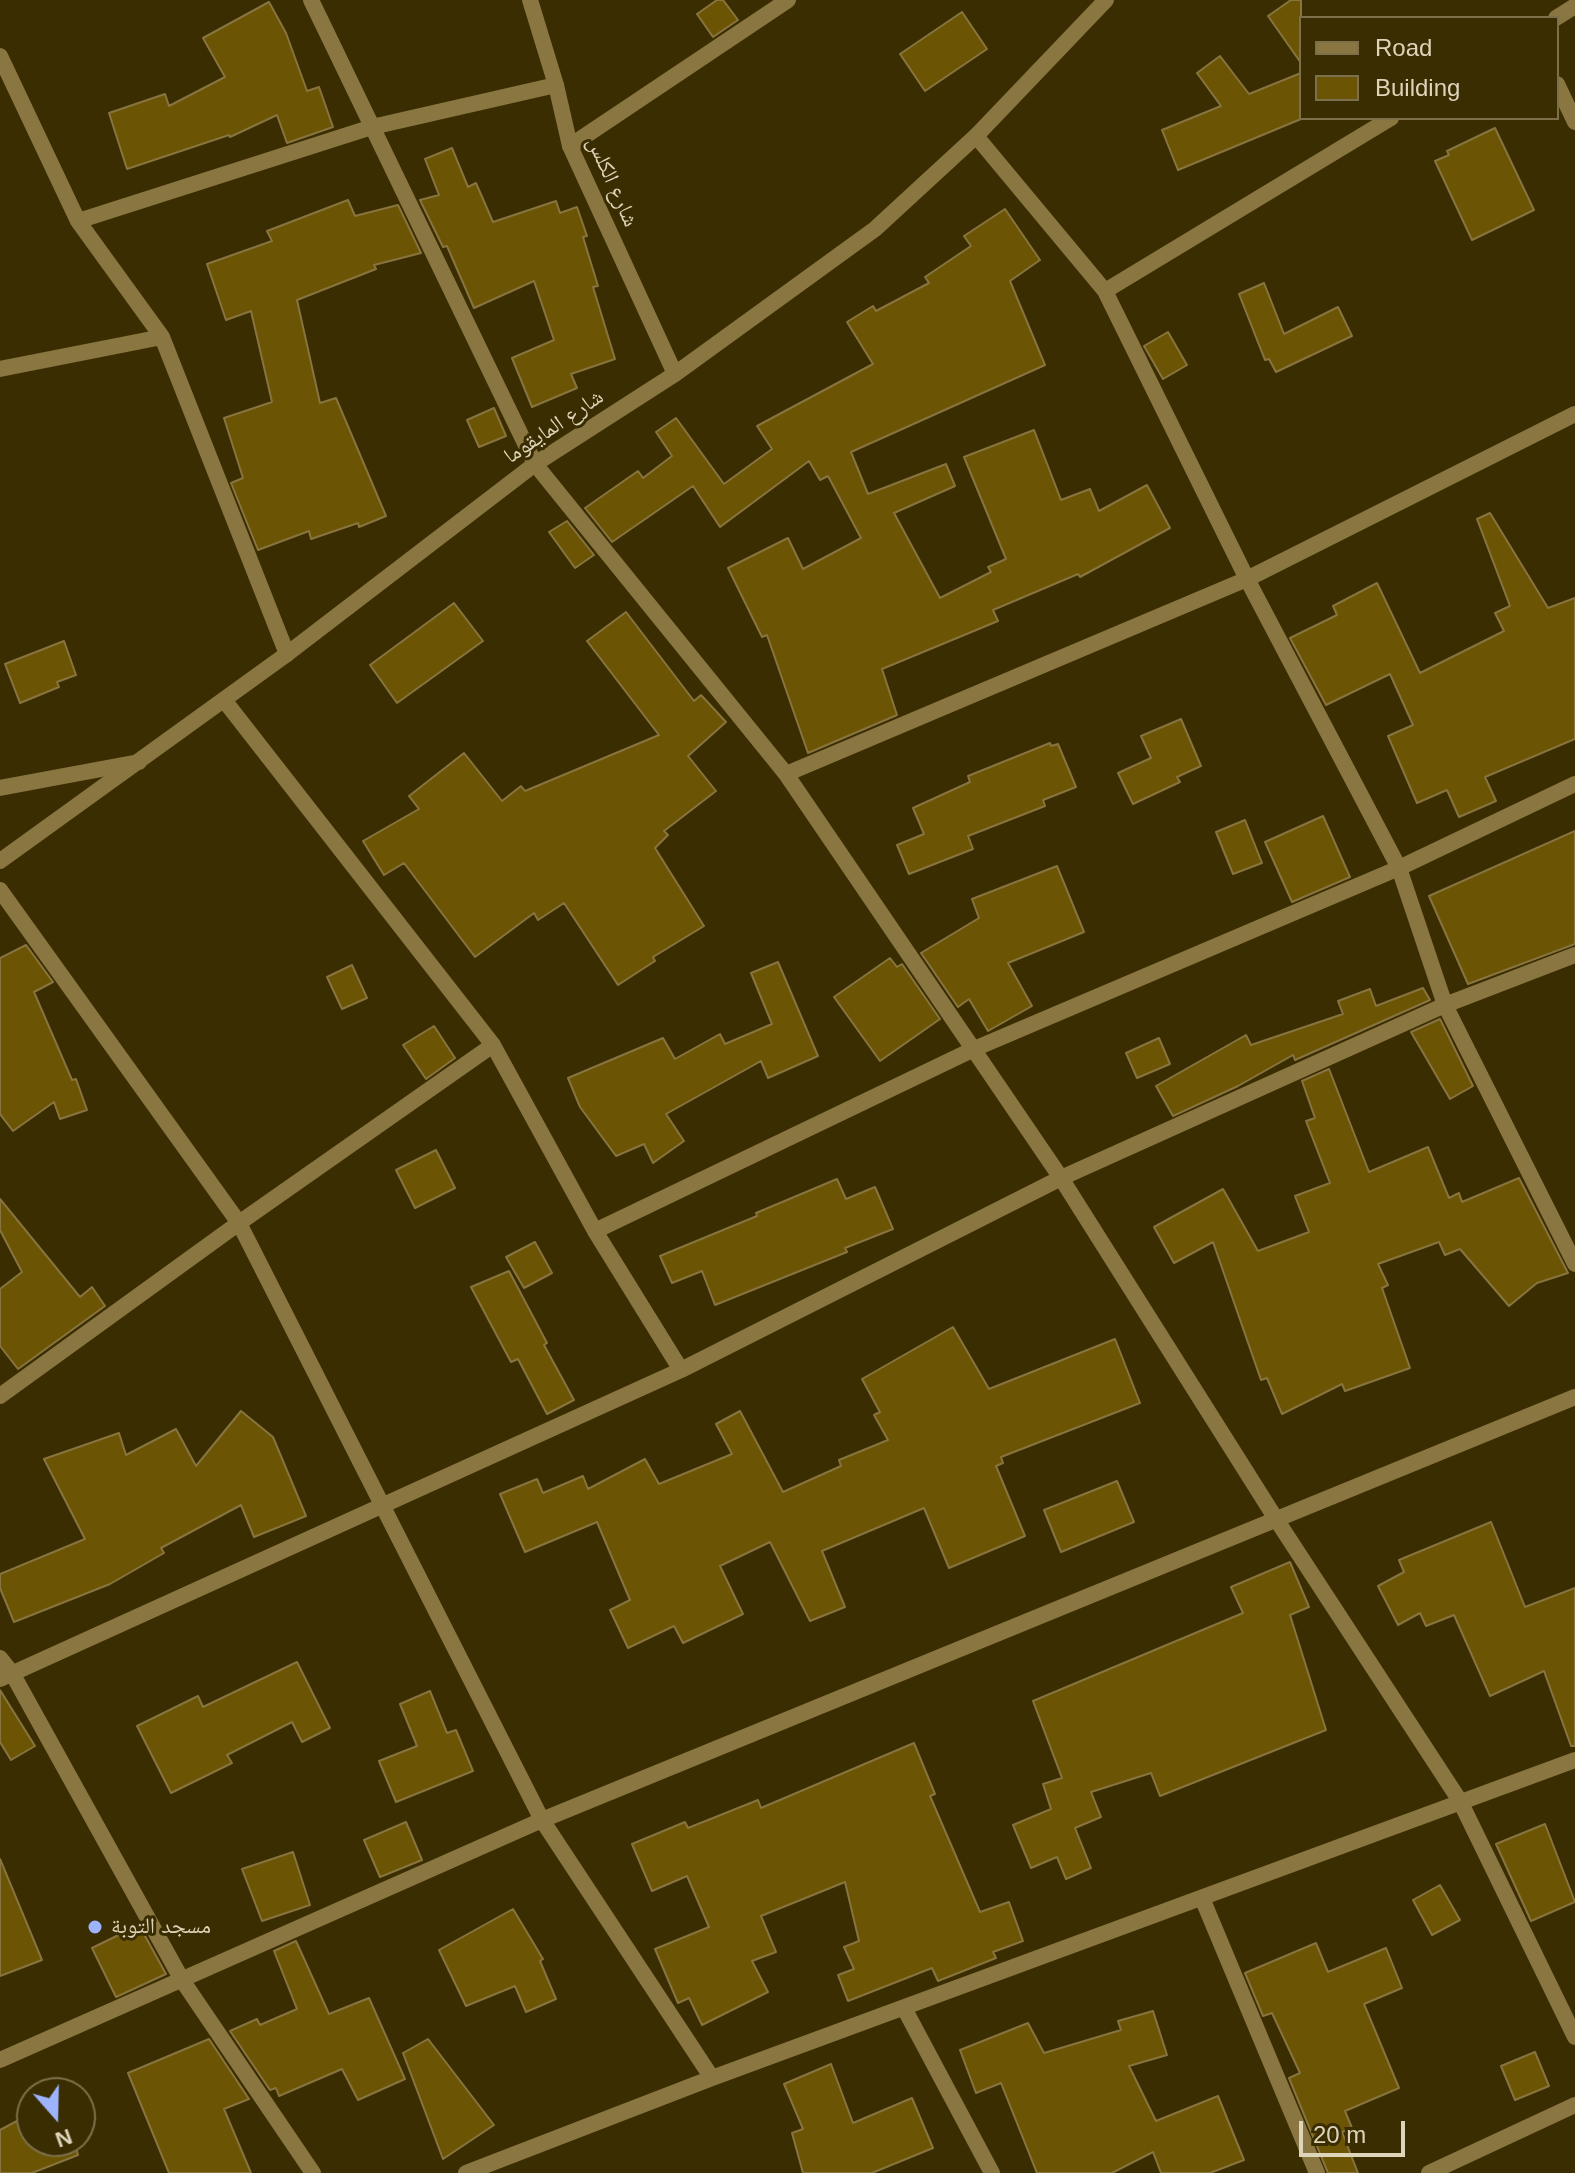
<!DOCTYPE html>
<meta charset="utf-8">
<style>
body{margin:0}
#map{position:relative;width:1575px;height:2173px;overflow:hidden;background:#3a2d01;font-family:Helvetica,sans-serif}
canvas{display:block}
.legend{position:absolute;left:1299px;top:16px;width:260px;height:104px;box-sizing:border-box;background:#3a2d01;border:2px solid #7c704b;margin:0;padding:10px 14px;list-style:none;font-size:24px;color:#ded4b9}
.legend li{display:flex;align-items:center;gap:16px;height:40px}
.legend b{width:40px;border:2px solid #7c704b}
.north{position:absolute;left:16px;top:2077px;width:80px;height:80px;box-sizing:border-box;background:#3a2d01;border:2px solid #7c704b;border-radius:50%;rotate:160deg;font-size:22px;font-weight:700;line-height:32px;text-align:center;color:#ded4b9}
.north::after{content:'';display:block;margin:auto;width:28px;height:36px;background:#9db4fd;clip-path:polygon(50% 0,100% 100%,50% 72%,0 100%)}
.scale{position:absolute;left:1299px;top:2121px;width:106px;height:36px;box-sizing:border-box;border:4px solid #ded4b9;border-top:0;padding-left:10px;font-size:24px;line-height:28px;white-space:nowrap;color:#ded4b9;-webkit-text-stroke:6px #3a2d01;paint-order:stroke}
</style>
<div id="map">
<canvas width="1575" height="2173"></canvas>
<ul class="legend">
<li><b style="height:10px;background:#897640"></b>Road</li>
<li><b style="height:22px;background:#6b5404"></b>Building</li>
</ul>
<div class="north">N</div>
<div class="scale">20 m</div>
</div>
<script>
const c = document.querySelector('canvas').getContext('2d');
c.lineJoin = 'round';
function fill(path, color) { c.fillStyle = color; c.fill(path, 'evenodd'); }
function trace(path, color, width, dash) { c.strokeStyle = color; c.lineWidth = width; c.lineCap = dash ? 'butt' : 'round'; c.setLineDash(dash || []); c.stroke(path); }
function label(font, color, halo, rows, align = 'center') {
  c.font = font + ' Helvetica,"Noto Naskh Arabic",sans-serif'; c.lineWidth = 6; c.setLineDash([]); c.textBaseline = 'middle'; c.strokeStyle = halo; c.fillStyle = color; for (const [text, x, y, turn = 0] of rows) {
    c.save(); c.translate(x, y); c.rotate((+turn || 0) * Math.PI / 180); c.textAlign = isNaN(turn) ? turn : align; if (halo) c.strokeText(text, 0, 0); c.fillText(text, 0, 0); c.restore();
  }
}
const building = new Path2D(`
 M 717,0 L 723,0 L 738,20 L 713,37 L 697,14 Z
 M 1291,0 L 1301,0 L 1301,63 L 1268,16 Z
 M 269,2 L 286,33 L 307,91 L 319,87 L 333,127 L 287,143 L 277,115 L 230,137 L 229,135 L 127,169 L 109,113 L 165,94 L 169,106 L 225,77 L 203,38 Z
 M 962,12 L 987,49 L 925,91 L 900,54 Z
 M 1220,56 L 1249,94 L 1301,73 L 1301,119 L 1178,170 L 1162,130 L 1221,106 L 1197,73 Z
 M 1495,128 L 1534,210 L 1472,240 L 1435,161 L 1449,155 L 1447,151 Z
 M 452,148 L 468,187 L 476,183 L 493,222 L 556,201 L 560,213 L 577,207 L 587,236 L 583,237 L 598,286 L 593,287 L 615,359 L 571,374 L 577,388 L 532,407 L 512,358 L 554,340 L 534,281 L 474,308 L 447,246 L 443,247 L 420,200 L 439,195 L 425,159 Z
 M 348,200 L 355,216 L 398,205 L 421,253 L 374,265 L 376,269 L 297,300 L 320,403 L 336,398 L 386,516 L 359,527 L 358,523 L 311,539 L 309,531 L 258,550 L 231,483 L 243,478 L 224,418 L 272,402 L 251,311 L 226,320 L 207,264 L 272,241 L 267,231 Z
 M 1005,209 L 1040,260 L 1010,281 L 1045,365 L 851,452 L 868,494 L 946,464 L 955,486 L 894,513 L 940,598 L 991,572 L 988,567 L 1006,559 L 964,457 L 1034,430 L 1061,500 L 1090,489 L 1099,511 L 1147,485 L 1170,528 L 1080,577 L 1078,574 L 993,610 L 998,621 L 882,669 L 897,715 L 808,753 L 767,635 L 762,637 L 728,568 L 788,538 L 803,569 L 861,538 L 828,476 L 820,480 L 809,461 L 720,527 L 693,486 L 612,542 L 585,508 L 638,471 L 643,478 L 672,456 L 656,432 L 676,418 L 724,484 L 772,449 L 757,426 L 873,364 L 847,322 L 873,306 L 876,311 L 929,283 L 925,277 L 971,246 L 964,236 Z
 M 1264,283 L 1284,334 L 1338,307 L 1352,336 L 1276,372 L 1269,359 L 1265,360 L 1239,294 Z
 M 1168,332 L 1187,365 L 1163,379 L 1144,346 Z
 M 494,408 L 506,436 L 479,447 L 467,420 Z
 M 1490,513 L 1548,608 L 1575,598 L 1575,739 L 1485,777 L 1496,801 L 1459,817 L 1447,790 L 1417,803 L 1388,736 L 1413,725 L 1390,674 L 1326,705 L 1290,638 L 1337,615 L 1333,606 L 1377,583 L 1420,673 L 1504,631 L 1495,613 L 1510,606 L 1477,519 Z
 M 567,521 L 594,555 L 575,568 L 549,532 Z
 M 454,603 L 483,641 L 397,703 L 370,665 Z
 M 626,612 L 694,701 L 701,695 L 726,722 L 688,756 L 716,791 L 664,831 L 668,835 L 655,848 L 704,926 L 653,957 L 655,961 L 618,985 L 564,903 L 538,920 L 534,913 L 475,957 L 404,863 L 384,875 L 363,841 L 419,809 L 409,796 L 464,753 L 502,801 L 521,786 L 525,791 L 659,735 L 587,641 Z
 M 64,641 L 76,675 L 57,682 L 59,687 L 20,703 L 5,664 Z
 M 1181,719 L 1201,766 L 1177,777 L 1180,782 L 1133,804 L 1118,773 L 1151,758 L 1141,736 Z
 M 1050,743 L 1051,746 L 1058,744 L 1076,787 L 1043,800 L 1045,806 L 968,836 L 973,849 L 909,874 L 897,845 L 924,834 L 913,808 L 970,782 L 968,776 Z
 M 1323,816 L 1350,877 L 1292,902 L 1265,842 Z
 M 1245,820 L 1262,863 L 1233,874 L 1216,832 Z
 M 1575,831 L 1575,944 L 1468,984 L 1429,896 Z
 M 1057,866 L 1084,932 L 1008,963 L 1032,1006 L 988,1031 L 969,999 L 958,1007 L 921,953 L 979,918 L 972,899 Z
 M 26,945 L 53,982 L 34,992 L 72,1080 L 76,1079 L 87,1110 L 60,1119 L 54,1102 L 13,1131 L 0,1114 L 0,958 Z
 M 890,958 L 897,967 L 902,964 L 940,1019 L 880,1061 L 834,997 Z
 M 778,962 L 818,1056 L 768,1078 L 761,1061 L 666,1114 L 684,1141 L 653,1163 L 644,1144 L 616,1156 L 580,1107 L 568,1078 L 663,1038 L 675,1059 L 720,1034 L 725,1044 L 772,1024 L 751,973 Z
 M 352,965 L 367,998 L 342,1009 L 327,977 Z
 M 1423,988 L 1430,1000 L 1295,1060 L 1293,1055 L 1238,1086 L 1173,1116 L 1156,1086 L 1246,1035 L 1251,1045 L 1343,1014 L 1338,1001 L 1370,989 L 1376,1006 Z
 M 1440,1019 L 1473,1086 L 1450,1099 L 1411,1032 Z
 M 434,1026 L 455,1058 L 426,1079 L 403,1045 Z
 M 1159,1038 L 1170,1064 L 1137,1078 L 1126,1053 Z
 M 1329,1069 L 1369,1172 L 1428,1147 L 1449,1198 L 1459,1193 L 1462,1202 L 1519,1178 L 1568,1273 L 1537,1283 L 1509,1306 L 1460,1249 L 1445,1255 L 1439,1242 L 1378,1264 L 1388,1285 L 1382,1288 L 1410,1368 L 1345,1391 L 1342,1384 L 1282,1414 L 1267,1378 L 1261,1380 L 1213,1242 L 1174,1263 L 1154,1227 L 1223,1189 L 1258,1251 L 1309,1232 L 1295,1196 L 1330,1183 L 1306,1121 L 1315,1118 L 1302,1081 Z
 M 436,1150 L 455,1188 L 415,1208 L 396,1170 Z
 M 837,1179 L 846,1199 L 875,1187 L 893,1229 L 845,1248 L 847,1252 L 715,1305 L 702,1271 L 672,1283 L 660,1256 L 757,1216 L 756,1213 Z
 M 0,1199 L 80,1297 L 92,1287 L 105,1306 L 18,1369 L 0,1346 L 0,1289 L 22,1272 L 0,1230 Z
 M 535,1242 L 552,1273 L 524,1288 L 506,1257 Z
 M 509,1271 L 547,1343 L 544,1345 L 574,1400 L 547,1414 L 518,1359 L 511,1362 L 471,1287 Z
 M 953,1327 L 989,1389 L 1115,1339 L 1140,1403 L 1001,1457 L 1003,1463 L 996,1466 L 1025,1536 L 949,1568 L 924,1508 L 822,1551 L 845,1607 L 810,1621 L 770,1542 L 720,1566 L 743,1614 L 683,1643 L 674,1626 L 628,1648 L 610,1610 L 630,1600 L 597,1522 L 525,1552 L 500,1494 L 537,1479 L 543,1493 L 583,1476 L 588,1489 L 645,1459 L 659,1484 L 732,1454 L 716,1424 L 740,1411 L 783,1492 L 841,1466 L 839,1460 L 888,1440 L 874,1415 L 880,1412 L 862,1379 Z
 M 241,1411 L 273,1437 L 306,1516 L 254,1537 L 241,1505 L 161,1548 L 164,1553 L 110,1584 L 14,1622 L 0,1588 L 0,1574 L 85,1539 L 44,1459 L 119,1433 L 126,1455 L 176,1429 L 196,1466 Z
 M 1117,1481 L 1134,1522 L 1061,1552 L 1044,1510 Z
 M 1491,1522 L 1525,1607 L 1575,1588 L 1575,1746 L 1571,1746 L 1544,1671 L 1490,1696 L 1454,1615 L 1426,1626 L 1420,1613 L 1398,1625 L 1378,1586 L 1404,1572 L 1399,1560 Z
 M 1290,1562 L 1309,1607 L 1290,1615 L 1326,1730 L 1160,1796 L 1151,1773 L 1091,1792 L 1101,1817 L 1075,1828 L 1091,1868 L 1066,1879 L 1057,1857 L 1031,1868 L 1013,1825 L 1051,1809 L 1043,1784 L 1062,1778 L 1033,1701 L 1243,1613 L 1231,1587 Z
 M 297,1662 L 330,1728 L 302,1742 L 292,1722 L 227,1755 L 232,1763 L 171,1793 L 137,1726 L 198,1696 L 203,1707 Z
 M 0,1690 L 35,1746 L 11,1760 L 0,1742 Z
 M 430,1691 L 447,1733 L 456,1730 L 473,1771 L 396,1802 L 379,1761 L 417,1746 L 400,1704 Z
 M 914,1743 L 935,1794 L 930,1796 L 980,1912 L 1009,1902 L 1023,1941 L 993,1952 L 996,1958 L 938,1981 L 932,1968 L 848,2001 L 838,1975 L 854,1969 L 844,1947 L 859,1941 L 845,1882 L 761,1916 L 776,1952 L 752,1961 L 768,1992 L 702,2025 L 689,1998 L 678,2003 L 655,1949 L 709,1927 L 687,1876 L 652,1891 L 632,1844 L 685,1822 L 688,1828 L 758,1800 L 761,1808 Z
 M 406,1822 L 422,1860 L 380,1877 L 364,1840 Z
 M 1545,1824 L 1575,1902 L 1531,1921 L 1496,1844 Z
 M 293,1852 L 310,1905 L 262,1921 L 242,1869 Z
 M 0,1859 L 42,1960 L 0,1976 Z
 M 1440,1885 L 1460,1920 L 1432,1935 L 1413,1900 Z
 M 513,1909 L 543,1959 L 540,1961 L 556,1999 L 526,2012 L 515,1986 L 466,2006 L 439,1950 Z
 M 139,1925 L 166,1974 L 116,1997 L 92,1948 Z
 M 296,1941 L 329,2014 L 369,1998 L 405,2079 L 358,2100 L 342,2069 L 279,2096 L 276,2088 L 270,2090 L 230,2031 L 257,2019 L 260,2025 L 297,2009 L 274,1951 Z
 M 1316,1943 L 1328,1972 L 1386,1948 L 1402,1988 L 1364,2004 L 1399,2088 L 1345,2111 L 1352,2128 L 1342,2132 L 1358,2173 L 1328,2173 L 1289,2078 L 1300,2073 L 1272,2013 L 1263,2016 L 1245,1973 Z
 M 1153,2011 L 1167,2055 L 1129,2066 L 1156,2121 L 1218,2096 L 1244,2160 L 1210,2173 L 1161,2173 L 1153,2152 L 1112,2173 L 1037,2173 L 1001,2083 L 976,2093 L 960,2050 L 1028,2023 L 1044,2053 L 1121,2030 L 1118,2021 Z
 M 209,2039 L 249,2099 L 224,2109 L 251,2173 L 169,2173 L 128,2073 Z
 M 428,2039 L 494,2125 L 443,2159 L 403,2053 Z
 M 1535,2052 L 1549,2086 L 1515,2100 L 1501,2066 Z
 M 831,2064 L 853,2123 L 912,2098 L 933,2148 L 872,2173 L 803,2173 L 792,2133 L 803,2129 L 784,2084 Z
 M 32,2113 L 32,2141 L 74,2141 L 78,2155 L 32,2173 L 0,2173 L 0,2130 Z`);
const minor = new Path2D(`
 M 311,0 L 535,464 L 786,774 L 1061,1178 L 1276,1519 L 1460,1801 L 1575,2037
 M 1556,18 L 1575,6
 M 0,56 L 78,221 L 162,337 L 287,654
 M 1557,84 L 1575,122
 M 976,136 L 1105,291 L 1247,579 L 1399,868 L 1445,1005 L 1575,1264
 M 570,146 L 788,0
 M 78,221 L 372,127 L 556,85
 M 1105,291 L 1391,118
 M 0,369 L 162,337
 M 224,700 L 493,1045 L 595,1231 L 681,1370
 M 786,774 L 1247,579 L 1575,414
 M 0,788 L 139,762
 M 0,890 L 239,1223 L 542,1820 L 712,2078
 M 595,1231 L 974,1049 L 1399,868 L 1575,784
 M 0,1396 L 239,1223 L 493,1045
 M 0,1658 L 12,1673 L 182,1980 L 313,2173
 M 0,1679 L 681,1370 L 1061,1178 L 1445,1005 L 1575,955
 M 1202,1898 L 1317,2173
 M 904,2008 L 992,2173
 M 0,2060 L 542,1820 L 1575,1397
 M 466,2173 L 712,2078 L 1575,1760`);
const tertiary = new Path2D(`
 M 530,0 L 556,85 L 570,146 L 675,374
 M 0,861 L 287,654 L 535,464 L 675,374 L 875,229 L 976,136 L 1106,0
 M 1429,2173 L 1575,2105`);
const markers = [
 [95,1927,8,"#9db4fd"]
];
const streetNames = [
 ["شارع الكلس",612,182,66],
 ["شارع المايقوما",554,427,-34]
];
const poiNames = [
 ["مسجد التوبة",111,1927]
];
fill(building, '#6b5404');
trace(building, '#87743f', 2);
trace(minor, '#897640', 16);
trace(tertiary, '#897640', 16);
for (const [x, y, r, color] of markers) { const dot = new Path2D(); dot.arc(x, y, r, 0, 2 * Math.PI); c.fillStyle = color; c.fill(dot); trace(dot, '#3a2d01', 3); }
label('22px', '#ded4b9', '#3a2d01', streetNames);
label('22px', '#ded4b9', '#3a2d01', poiNames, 'left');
</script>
